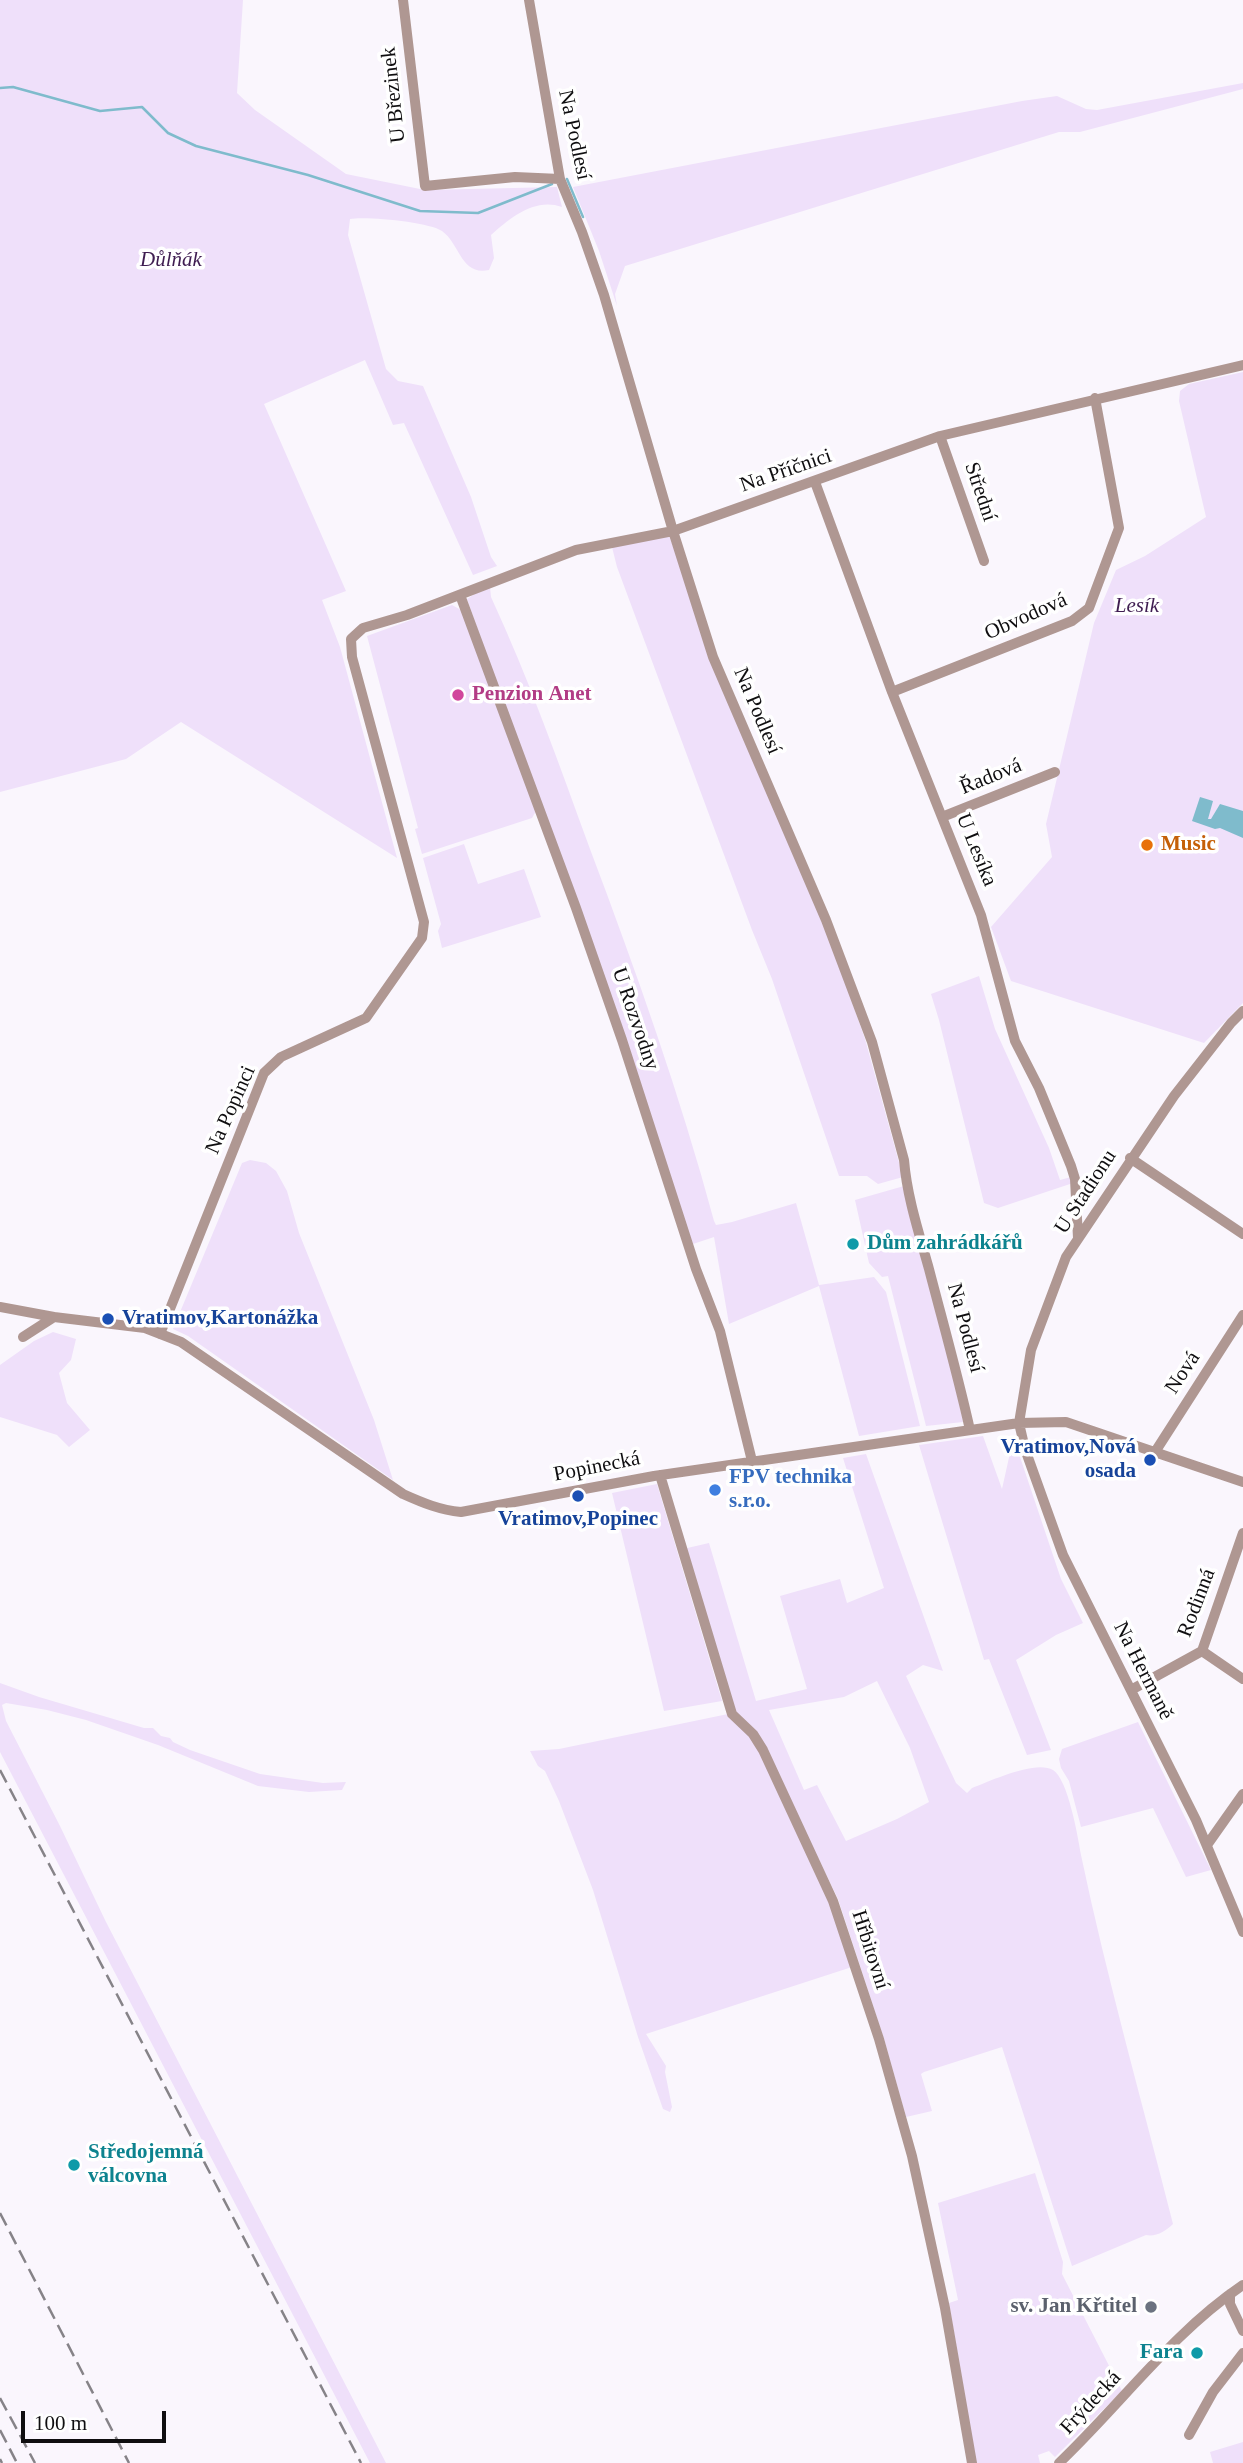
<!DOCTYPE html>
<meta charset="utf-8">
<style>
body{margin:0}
#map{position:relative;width:1243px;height:2463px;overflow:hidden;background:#faf6fd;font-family:"Times New Roman",serif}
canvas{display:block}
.scale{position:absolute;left:21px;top:2411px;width:145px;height:32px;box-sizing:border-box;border:4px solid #0f0e10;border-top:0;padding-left:9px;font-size:21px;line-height:24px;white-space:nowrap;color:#0f0e10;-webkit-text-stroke:5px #fff;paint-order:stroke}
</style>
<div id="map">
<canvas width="1243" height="2463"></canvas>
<div class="scale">100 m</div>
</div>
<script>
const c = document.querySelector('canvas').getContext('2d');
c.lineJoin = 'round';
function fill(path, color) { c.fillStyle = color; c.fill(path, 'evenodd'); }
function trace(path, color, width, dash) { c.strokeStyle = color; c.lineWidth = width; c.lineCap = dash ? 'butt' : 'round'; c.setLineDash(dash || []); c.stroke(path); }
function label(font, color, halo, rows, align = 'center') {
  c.font = font + ' "Times New Roman",serif'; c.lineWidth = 7; c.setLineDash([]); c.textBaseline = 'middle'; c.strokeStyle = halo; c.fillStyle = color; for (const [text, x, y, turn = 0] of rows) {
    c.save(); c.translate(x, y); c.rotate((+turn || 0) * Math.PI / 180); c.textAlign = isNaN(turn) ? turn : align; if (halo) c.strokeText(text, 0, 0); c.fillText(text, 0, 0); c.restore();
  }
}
const green = new Path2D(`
 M 0,0 L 243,0 L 237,93 L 255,110 L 346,174 L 425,190 L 557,187 L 562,207 C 535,197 510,218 491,235 L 494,258 L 489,270 C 461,276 460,244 442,231 C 429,222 366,216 350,219 L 348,235 L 386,369 L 398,381 L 423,386 L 471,497 L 491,557 L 497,566 L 473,575 L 404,423 L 393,425 L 365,360 L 264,404 L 346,591 L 322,600 L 340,647 L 397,858 L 181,722 L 126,759 L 0,792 Z
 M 1243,83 L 1243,89 L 1080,132 L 1059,132 L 625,266 L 615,294 L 617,306 L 599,251 L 573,187 L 1022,101 L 1057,96 L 1086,109 L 1097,110 Z
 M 1243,372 L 1243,1003 L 1204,1043 L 1011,981 L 991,927 L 1052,857 L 1046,824 L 1094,623 L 1116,570 L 1145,556 L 1206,517 L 1179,401 L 1180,391 L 1189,384 Z
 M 669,536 L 840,967 L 865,1039 L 903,1177 L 878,1184 L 867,1176 L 839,1176 L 772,979 L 752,930 L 617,567 L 612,547 Z
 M 487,586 L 490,587 L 491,597 C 529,679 559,764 590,849 C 636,971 680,1095 714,1221 L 716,1225 L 732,1222 L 796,1203 L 819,1285 L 874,1277 L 886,1292 L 920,1426 L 859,1436 L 819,1286 L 729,1324 L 714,1237 L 693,1244 L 467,599 Z
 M 452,605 L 461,610 L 536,811 L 532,818 L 422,854 L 415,829 L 418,828 L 367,636 Z
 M 464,844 L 478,884 L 524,869 L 541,917 L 442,948 L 438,931 L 441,924 L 423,858 Z
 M 979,976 L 995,1029 L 1049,1148 L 1060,1180 L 1071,1177 L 1073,1183 L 998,1208 L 984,1203 L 939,1020 L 931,994 Z
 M 250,1160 L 266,1163 L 276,1171 L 287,1191 L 299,1233 L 374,1420 L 393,1480 L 188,1336 L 173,1329 L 242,1163 Z
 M 904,1186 L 954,1380 L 963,1422 L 926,1426 L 888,1276 L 882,1277 L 869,1263 L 855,1200 Z
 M 53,1332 L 76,1339 L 71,1360 L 59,1373 L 67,1403 L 90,1430 L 69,1447 L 57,1435 L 0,1417 L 0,1365 L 34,1341 Z
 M 983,1436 L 1002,1489 L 1010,1453 L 1019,1454 L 1061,1579 L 1083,1623 L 1056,1635 L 1016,1660 L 1051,1750 L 1027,1755 L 989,1659 L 984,1660 L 919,1445 Z
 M 866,1454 L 943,1671 L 923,1665 L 906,1676 L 956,1783 L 967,1793 L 972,1788 C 991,1781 1035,1760 1053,1770 C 1068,1779 1078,1837 1081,1855 C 1107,1979 1142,2101 1173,2224 C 1166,2231 1156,2237 1146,2235 L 1072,2266 L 1002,2047 L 924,2072 L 921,2074 L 932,2111 L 906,2117 L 884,2039 L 838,1899 L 782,1784 L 831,1902 L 852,1967 L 646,2034 L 666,2066 L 665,2072 L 672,2107 L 670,2112 L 663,2109 L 638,2037 L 593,1890 L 559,1801 L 545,1771 L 538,1766 L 530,1751 L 559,1749 L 728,1714 L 683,1549 L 709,1543 L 756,1701 L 807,1689 L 780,1596 L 840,1579 L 847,1603 L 884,1588 L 843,1458 ZM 877,1681 L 910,1748 L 929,1802 L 897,1819 L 846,1841 L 817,1785 L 804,1790 L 769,1710 L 844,1697 Z
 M 657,1484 L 722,1701 L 664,1711 L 612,1493 Z
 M 0,1683 L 39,1697 L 144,1728 L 153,1728 L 161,1736 L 170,1738 L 173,1742 L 190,1750 L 260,1774 L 323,1783 L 346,1782 L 342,1790 L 309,1792 L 258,1786 L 158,1745 L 86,1720 L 47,1710 L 6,1703 L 2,1705 L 6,1721 L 60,1826 L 106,1922 L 386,2463 L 370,2463 L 0,1752 Z
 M 1138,1722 L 1211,1870 L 1186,1877 L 1153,1808 L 1081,1827 L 1069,1781 L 1061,1768 L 1059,1759 L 1062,1749 Z
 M 1035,2173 L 1063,2262 L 1062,2274 L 1122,2391 L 1055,2457 L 1049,2451 L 1038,2455 L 1040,2463 L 976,2463 L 949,2303 L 958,2300 L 938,2203 Z
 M 1243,2442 L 1243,2463 L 1213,2463 L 1210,2452 Z`);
const water = new Path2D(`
 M 1200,797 L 1213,801 L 1208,819 L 1211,819 L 1220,804 L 1243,811 L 1243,838 L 1220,828 L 1215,829 L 1192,821 Z`);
const stream = new Path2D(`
 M 0,88 L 13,87 L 100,111 L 142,107 L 168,133 L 196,146 L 308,175 L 420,211 L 478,213 L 552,184
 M 567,179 L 583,217`);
const street = new Path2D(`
 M 403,0 L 425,186 L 515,177 L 560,179
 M 529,0 L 560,179 L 582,232 L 604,295 L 673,531 L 713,657 L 826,920 L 872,1042 L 904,1160 C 907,1197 919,1233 929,1269 C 943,1323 958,1376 970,1430
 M 940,436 L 984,561
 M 815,482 L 892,692 L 981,915 L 1015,1041 L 1039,1088 L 1071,1166 L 1075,1179 L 1078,1238
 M 460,595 L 576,908 L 622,1040 L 696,1269 L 720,1331 L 752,1461
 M 892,692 L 1072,621 L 1089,608 L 1119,528 L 1095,398
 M 942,817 L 1055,772
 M 1243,1011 L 1231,1023 L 1174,1096 L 1066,1257 L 1031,1350 L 1019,1423 L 1025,1449 L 1063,1555 L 1196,1820 L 1243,1932
 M 1130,1158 L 1243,1234
 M 0,1307 L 54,1317 L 145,1328 L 181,1342 L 403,1494 C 423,1503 440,1510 461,1512 L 654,1476 L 1019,1423 L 1066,1422 L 1243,1482
 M 160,1334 L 264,1073 L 281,1057 L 366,1018 L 422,938 L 424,922 L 352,657 L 351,639 L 363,628 L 407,615 L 576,550 L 673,531 L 940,436 L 1243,365
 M 23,1337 L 54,1317
 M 1155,1452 L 1243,1315
 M 660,1475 L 732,1714 L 753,1734 L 763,1750 L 833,1901 L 879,2039 L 912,2156 L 945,2308 L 972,2463
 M 1202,1651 L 1243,1679
 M 1131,1690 L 1202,1651 L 1243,1533
 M 1207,1845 L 1243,1794
 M 1230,2294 L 1230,2304 L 1243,2331
 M 1189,2435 L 1213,2392 L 1243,2353
 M 1059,2463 C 1121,2404 1172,2333 1243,2285`);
const rail = new Path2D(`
 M 0,1770 L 361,2463
 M 0,2213 L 129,2463
 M 0,2398 L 35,2463
 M 0,2430 L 17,2463
 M 0,2459 L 2,2463`);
const markers = [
 [458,695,7,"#d1479c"],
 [1147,845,7,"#e8710a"],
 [853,1244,7,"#0f9aa8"],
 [108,1319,7,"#1a4fb4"],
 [1150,1460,7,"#1a4fb4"],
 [715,1490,7,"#3f7fe0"],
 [578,1496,7,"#1a4fb4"],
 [74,2165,7,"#0f9aa8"],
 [1151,2307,7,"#6b7280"],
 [1197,2353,7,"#0f9aa8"]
];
const streetNames = [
 ["U Březinek",394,95,-96],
 ["Na Podlesí",574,135,78],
 ["Na Příčnici",786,471,-19],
 ["Střední",980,492,71],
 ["Obvodová",1026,617,-24],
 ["Na Podlesí",757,711,67],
 ["Řadová",991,777,-22],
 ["U Lesíka",976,850,68],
 ["U Rozvodny",635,1019,71],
 ["Na Popinci",231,1110,-66],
 ["U Stadionu",1086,1192,-57],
 ["Na Podlesí",965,1328,75],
 ["Nová",1183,1373,-57],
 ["Popinecká",597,1467,-11],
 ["Rodinná",1197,1603,-69],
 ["Na Hermaně",1143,1671,63],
 ["Hřbitovní",870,1950,72],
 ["Frýdecká",1091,2403,-47]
];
const parkNames = [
 ["Důlňák",171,260],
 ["Lesík",1137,606]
];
const hotelNames = [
 ["Penzion Anet",472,695]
];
const foodNames = [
 ["Music",1161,845]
];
const cultureNames = [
 ["Dům zahrádkářů",867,1244],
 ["Středojemná",88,2153],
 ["válcovna",88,2177],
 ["Fara",1183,2353,"right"]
];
const transitNames = [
 ["Vratimov,Kartonážka",122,1319],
 ["Vratimov,Nová",1136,1448,"right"],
 ["osada",1136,1472,"right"],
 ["Vratimov,Popinec",578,1520,"center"]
];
const shopNames = [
 ["FPV technika",729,1478],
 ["s.r.o.",729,1502]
];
const worshipNames = [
 ["sv. Jan Křtitel",1137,2307]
];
fill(green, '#efe0fa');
fill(water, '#7fbbcc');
trace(stream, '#7fbbcc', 2.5);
trace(street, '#af9792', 10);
trace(rail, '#868388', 2.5, [14, 7]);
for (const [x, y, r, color] of markers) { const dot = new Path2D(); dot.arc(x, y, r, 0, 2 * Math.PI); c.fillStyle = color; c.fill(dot); trace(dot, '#fff', 2.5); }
label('21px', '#0f0e10', '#fff', streetNames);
label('italic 21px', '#3f1d51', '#fff', parkNames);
label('bold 21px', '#b23c85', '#fff', hotelNames, 'left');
label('bold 21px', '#c56008', '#fff', foodNames, 'left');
label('bold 21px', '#0d838f', '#fff', cultureNames, 'left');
label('bold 21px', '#164399', '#fff', transitNames, 'left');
label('bold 21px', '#366cbe', '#fff', shopNames, 'left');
label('bold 21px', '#5b616d', '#fff', worshipNames, 'right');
</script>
